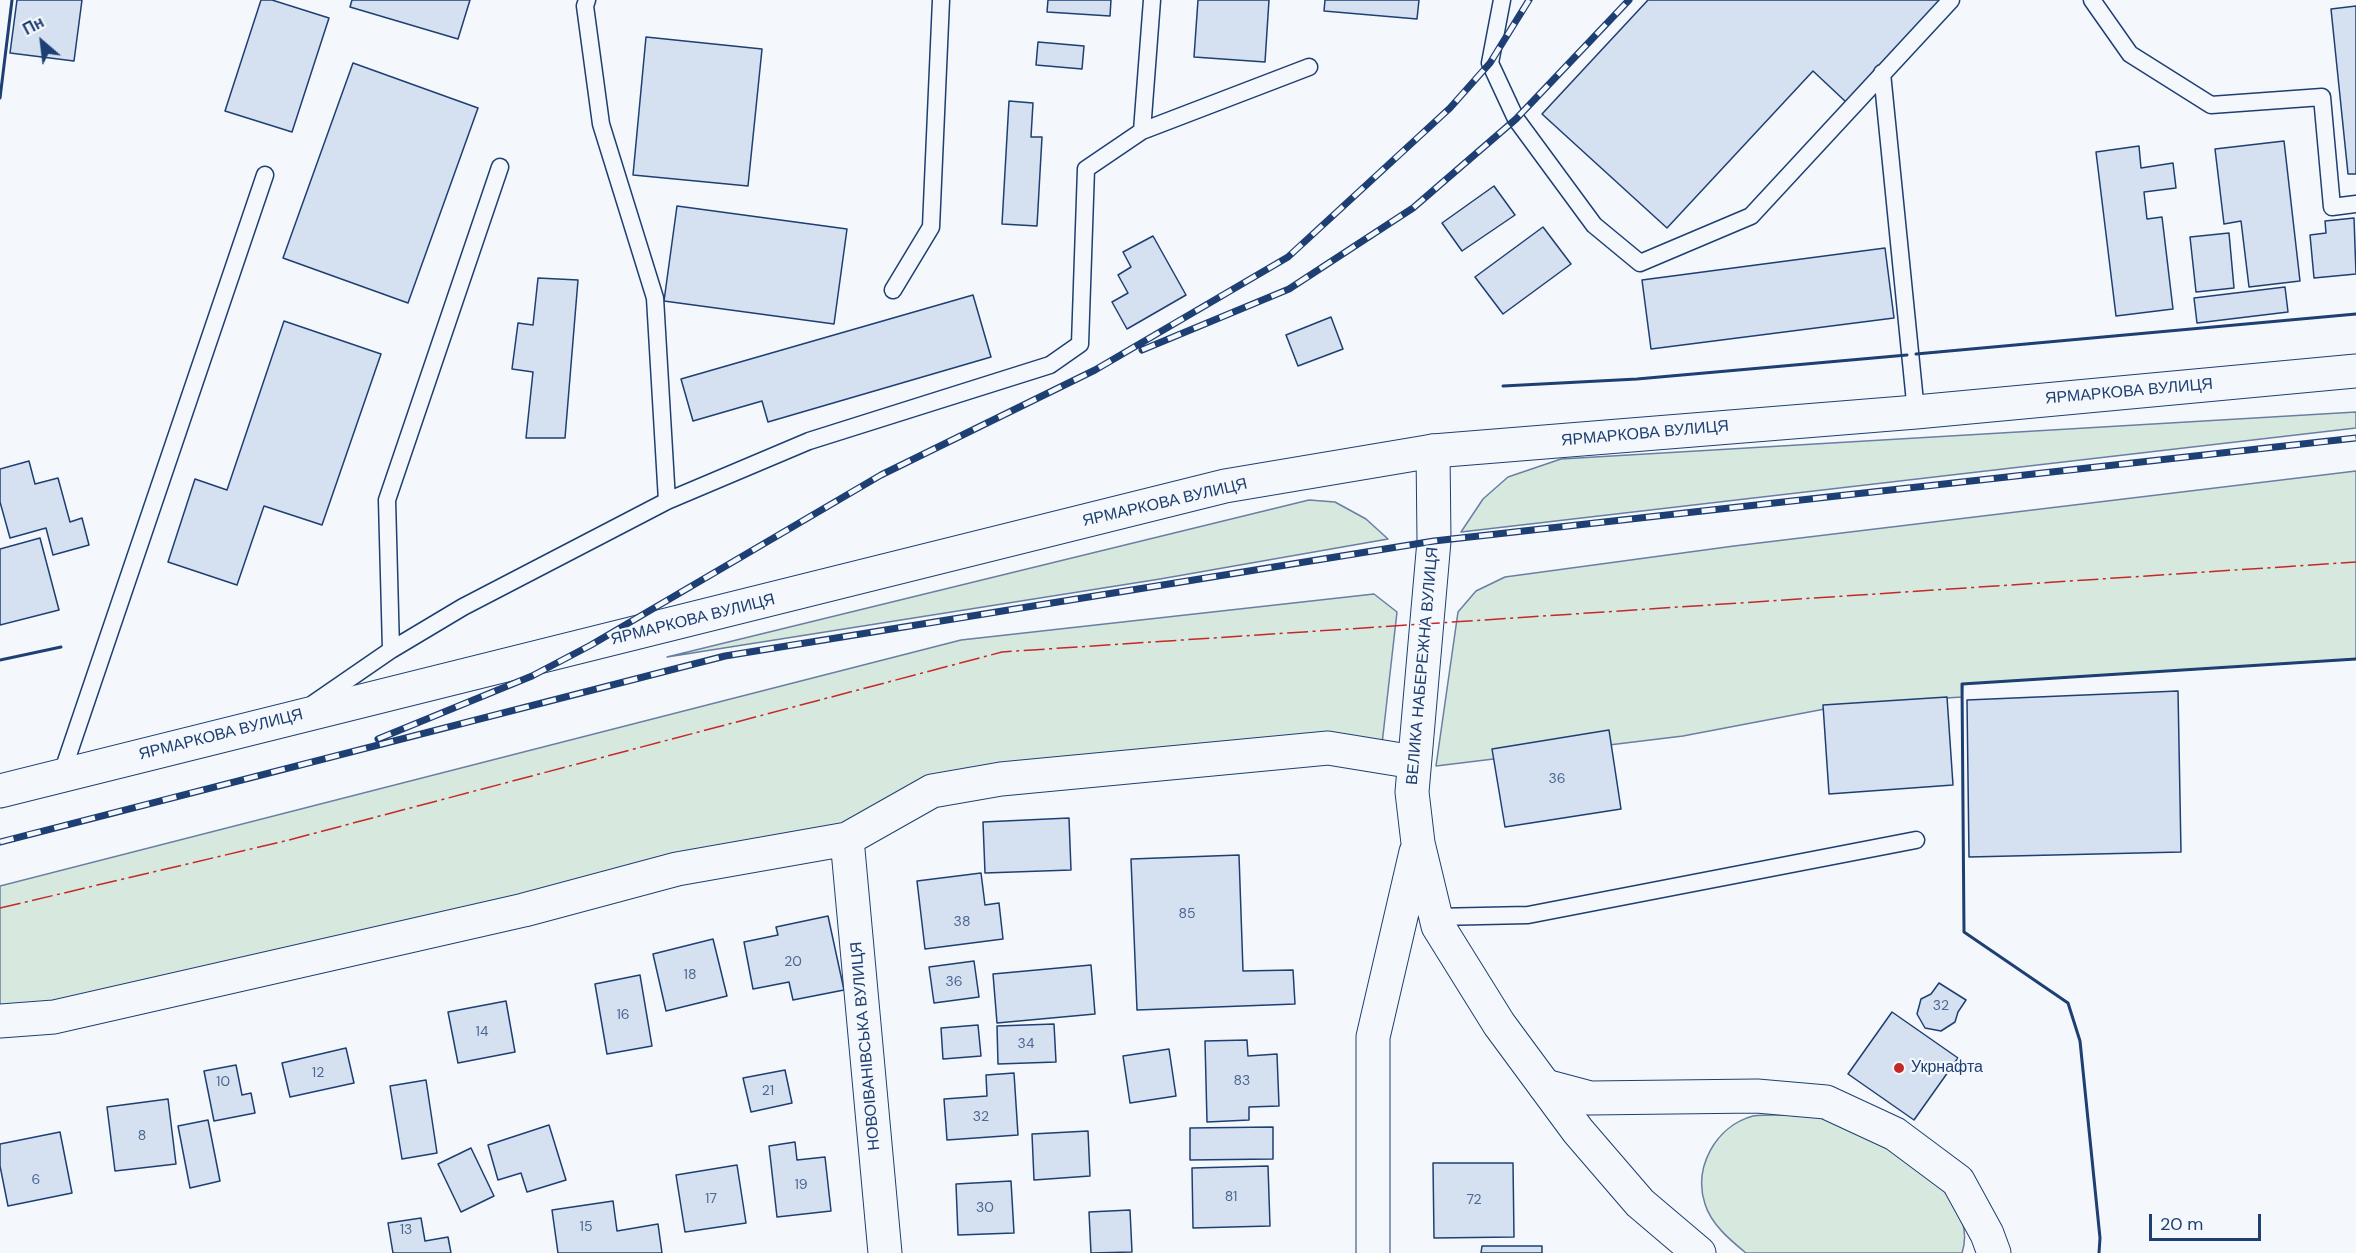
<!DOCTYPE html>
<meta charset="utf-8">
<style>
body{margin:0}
#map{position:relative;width:2356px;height:1253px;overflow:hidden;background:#f4f7fb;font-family:"DM Sans",sans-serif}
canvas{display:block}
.north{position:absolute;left:12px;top:12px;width:60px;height:60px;-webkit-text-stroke:4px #f4f7fb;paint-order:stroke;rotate:332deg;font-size:16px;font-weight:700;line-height:24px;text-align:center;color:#1d3f73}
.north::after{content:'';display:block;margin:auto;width:21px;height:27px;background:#1d3f73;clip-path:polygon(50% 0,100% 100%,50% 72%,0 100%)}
.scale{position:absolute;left:2149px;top:1214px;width:112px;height:27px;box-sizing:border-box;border:3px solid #1d3f73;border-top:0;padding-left:8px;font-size:18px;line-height:21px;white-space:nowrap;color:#1d3f73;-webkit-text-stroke:4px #f4f7fb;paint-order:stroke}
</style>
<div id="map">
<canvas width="2356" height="1253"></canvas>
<div class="north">Пн</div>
<div class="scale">20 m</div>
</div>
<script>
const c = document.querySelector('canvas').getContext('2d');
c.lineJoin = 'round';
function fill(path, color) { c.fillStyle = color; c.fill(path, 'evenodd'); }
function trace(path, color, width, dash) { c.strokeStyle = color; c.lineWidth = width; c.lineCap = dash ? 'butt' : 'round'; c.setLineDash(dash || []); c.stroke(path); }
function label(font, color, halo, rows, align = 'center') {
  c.font = font + ' "DM Sans",sans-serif'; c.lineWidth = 4.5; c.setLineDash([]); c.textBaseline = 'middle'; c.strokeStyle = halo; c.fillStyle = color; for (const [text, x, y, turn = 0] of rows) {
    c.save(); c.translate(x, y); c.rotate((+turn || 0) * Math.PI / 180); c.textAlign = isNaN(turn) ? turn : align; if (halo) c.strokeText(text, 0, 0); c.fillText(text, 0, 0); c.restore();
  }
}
const green = new Path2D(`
 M 2356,412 L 2356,428 L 1461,532 L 1483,499 L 1508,477 L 1561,459 Z
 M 2356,471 L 2356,659 L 1963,684 L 1962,697 L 1851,704 L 1683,736 L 1436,766 L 1458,612 L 1476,591 L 1505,577 L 1734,546 Z
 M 1309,500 L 1335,502 L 1366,519 L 1388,539 L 1160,579 L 667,657 Z
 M 1374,594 L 1397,612 L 1382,744 L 935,783 L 844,833 L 54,1011 L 0,1008 L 0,886 L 961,640 Z
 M 1777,1115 C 1791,1115 1809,1114 1822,1118 C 1869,1135 1983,1188 1962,1253 L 1746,1253 C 1730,1240 1711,1224 1705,1204 C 1693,1167 1716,1126 1753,1116 C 1760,1115 1769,1115 1777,1115 Z`);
const building = new Path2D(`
 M 17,0 L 82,0 L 74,61 L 10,53 Z
 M 261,0 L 272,0 L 329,18 L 292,132 L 225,111 Z
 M 352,0 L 470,0 L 458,39 L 350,7 Z
 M 1048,0 L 1111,0 L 1110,16 L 1047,12 Z
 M 1198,0 L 1269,0 L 1265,62 L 1194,57 Z
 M 1325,0 L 1419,0 L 1417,19 L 1324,11 Z
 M 1648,0 L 1941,0 L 1846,102 L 1813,71 L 1667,228 L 1542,114 Z
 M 2356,6 L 2356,174 L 2348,174 L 2331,9 Z
 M 646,37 L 762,49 L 748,186 L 633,175 Z
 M 1038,42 L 1084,46 L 1082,69 L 1036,65 Z
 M 353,63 L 478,108 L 408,303 L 283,258 Z
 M 1009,101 L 1033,103 L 1031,137 L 1042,137 L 1037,226 L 1002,224 Z
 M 2284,141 L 2300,281 L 2249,287 L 2241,221 L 2224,224 L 2215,149 Z
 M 2139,146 L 2141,168 L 2173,163 L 2176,188 L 2144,192 L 2147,219 L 2162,217 L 2173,309 L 2116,316 L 2096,152 Z
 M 1494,186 L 1515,215 L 1462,251 L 1442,223 Z
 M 677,206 L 847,229 L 834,324 L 664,301 Z
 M 2354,218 L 2356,274 L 2314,278 L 2310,235 L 2326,233 L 2325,221 Z
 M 1543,227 L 1571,264 L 1503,314 L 1475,277 Z
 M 2229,233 L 2234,288 L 2196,292 L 2190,237 Z
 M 1153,236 L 1186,295 L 1127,329 L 1112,302 L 1128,293 L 1118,275 L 1131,267 L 1123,252 Z
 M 1885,248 L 1894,318 L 1651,349 L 1642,280 Z
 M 538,278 L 578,280 L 565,438 L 526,438 L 533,372 L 512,369 L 518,323 L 533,325 Z
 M 2285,287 L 2288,312 L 2197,323 L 2194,298 Z
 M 973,295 L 991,357 L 768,422 L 762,401 L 693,421 L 681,379 Z
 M 1331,317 L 1343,349 L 1298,366 L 1286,335 Z
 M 284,321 L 381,354 L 322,525 L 264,506 L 237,585 L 168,562 L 195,479 L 227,490 Z
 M 29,461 L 35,484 L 58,478 L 70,522 L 82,518 L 89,545 L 53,555 L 46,528 L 10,538 L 0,502 L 0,469 Z
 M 40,538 L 59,610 L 0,625 L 0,549 Z
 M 2178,691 L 2181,852 L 1969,857 L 1967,700 Z
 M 1947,697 L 1953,785 L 1829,794 L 1823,705 Z
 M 1609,730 L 1621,809 L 1505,827 L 1492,749 Z
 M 1069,818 L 1071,870 L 985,873 L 983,822 Z
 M 1239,855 L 1243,971 L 1293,970 L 1295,1004 L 1137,1010 L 1131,859 Z
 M 981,873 L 985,905 L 999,903 L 1003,939 L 925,949 L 917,881 Z
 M 828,916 L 844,990 L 793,1000 L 789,982 L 753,989 L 744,942 L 778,935 L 776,927 Z
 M 713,939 L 727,996 L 666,1011 L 653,954 Z
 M 974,961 L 979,997 L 934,1003 L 929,967 Z
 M 1091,965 L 1095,1014 L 997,1023 L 993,974 Z
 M 640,975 L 652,1046 L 607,1054 L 595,984 Z
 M 1939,983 L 1966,1000 L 1958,1012 L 1955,1022 L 1941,1031 L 1925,1028 L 1917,1014 L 1921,999 L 1931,994 Z
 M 506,1001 L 515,1052 L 458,1063 L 448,1012 Z
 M 1892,1012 L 1958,1058 L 1914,1120 L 1848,1074 Z
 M 1054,1024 L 1056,1062 L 998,1064 L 997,1026 Z
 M 978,1025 L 981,1056 L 943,1059 L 941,1028 Z
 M 1247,1040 L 1248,1056 L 1277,1054 L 1279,1106 L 1249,1107 L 1249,1120 L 1207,1122 L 1205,1041 Z
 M 346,1048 L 354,1083 L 290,1097 L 282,1063 Z
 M 1169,1049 L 1176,1096 L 1130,1103 L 1123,1056 Z
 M 236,1065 L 242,1095 L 251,1093 L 255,1113 L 214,1121 L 204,1071 Z
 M 785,1070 L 792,1103 L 751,1112 L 743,1078 Z
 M 1014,1073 L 1018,1135 L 947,1140 L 944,1099 L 987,1096 L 986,1075 Z
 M 426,1080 L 437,1153 L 402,1159 L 390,1086 Z
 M 168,1099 L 176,1164 L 115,1171 L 107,1107 Z
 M 208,1120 L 220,1181 L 190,1188 L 178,1126 Z
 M 549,1125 L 566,1180 L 527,1192 L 521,1173 L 498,1180 L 488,1145 Z
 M 1273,1127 L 1273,1159 L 1190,1160 L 1190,1128 Z
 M 1088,1131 L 1090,1176 L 1034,1180 L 1032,1134 Z
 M 60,1132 L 72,1193 L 8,1206 L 0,1166 L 0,1144 Z
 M 795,1142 L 797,1160 L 825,1157 L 831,1211 L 777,1217 L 769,1146 Z
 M 471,1148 L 494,1196 L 461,1212 L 438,1164 Z
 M 1433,1163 L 1513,1163 L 1514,1237 L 1434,1238 Z
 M 737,1165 L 746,1223 L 685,1232 L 676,1175 Z
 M 1268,1166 L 1270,1226 L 1193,1228 L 1192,1168 Z
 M 1011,1181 L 1014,1233 L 958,1235 L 956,1184 Z
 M 613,1201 L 617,1231 L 658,1224 L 662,1253 L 558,1253 L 552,1210 Z
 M 1130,1210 L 1132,1252 L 1091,1253 L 1089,1212 Z
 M 421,1218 L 425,1241 L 448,1237 L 451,1253 L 393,1253 L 388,1223 Z
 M 1482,1246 L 1542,1246 L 1542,1253 L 1481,1253 Z`);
const service = new Path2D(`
 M 587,0 L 585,6 L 601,124 L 655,298 L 667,501
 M 1502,0 L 1490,63 L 1516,119 L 1594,225 L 1640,263 L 1751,216 L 1951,0
 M 2092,0 L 2130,54 L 2211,105 L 2322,97 L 2332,207 L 2356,204
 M 1882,73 L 1916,412
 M 1142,131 L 1152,0
 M 893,290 L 931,227 L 941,0
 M 391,650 L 387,500 L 500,167
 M 314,703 L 391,650 L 463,607 L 667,501 L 809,441 L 1050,365 L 1080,344 L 1086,169 L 1142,131 L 1309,67
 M 61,776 L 265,175
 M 1435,917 L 1528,915 L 1916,840`);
const minor = new Path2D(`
 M 847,839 L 885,1253
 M 0,1021 L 54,1017 L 524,910 L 677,869 L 847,839 L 932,791 L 1001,779 L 1328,748 L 1414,762
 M 1545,1086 L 1590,1098 L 1757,1096 L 1826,1102 L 1895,1134 L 1958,1181 L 1987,1234 L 1994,1253`);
const tertiary = new Path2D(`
 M 1433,451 L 1434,541 L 1412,792 L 1418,843 L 1438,926 L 1499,1024 L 1578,1131 L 1640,1203 L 1699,1253
 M 1373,1253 L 1373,1037 L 1416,852`);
const secondary = new Path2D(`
 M 0,791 L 1225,486 L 1433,451 L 1916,412 L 2356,371`);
const rail = new Path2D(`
 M 1142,350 L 1289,289 L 1413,208 L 1516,119 L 1629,0
 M 378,739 L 532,676 L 591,645 L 881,475 L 1095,370 L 1288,257 L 1450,108 L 1490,63 L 1529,0
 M 0,842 L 725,656 L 1434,541 L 2356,438`);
const wall = new Path2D(`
 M 0,98 L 12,0
 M 1916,354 L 2356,314
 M 1503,386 L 1637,379 L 1907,355
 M 0,660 L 61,647
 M 2099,1253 L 2100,1238 L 2080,1041 L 2068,1003 L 1964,932 L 1962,684 L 2356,659`);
const power = new Path2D(`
 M 0,908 L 285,841 L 1002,652 L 2356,562`);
const markers = [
 [1899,1068,6,"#c62828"]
];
const numberNames = [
 ["36",1557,779],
 ["85",1187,914],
 ["38",962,922],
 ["20",793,962],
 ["18",690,975],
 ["36",954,982],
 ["32",1941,1006],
 ["16",623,1015],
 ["14",482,1032],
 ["34",1026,1044],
 ["12",318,1073],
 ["83",1242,1081],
 ["10",223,1082],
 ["21",768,1091],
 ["32",981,1117],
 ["8",142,1136],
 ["6",36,1180],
 ["19",801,1185],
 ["81",1231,1197],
 ["17",711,1199],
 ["72",1474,1200],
 ["30",985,1208],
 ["15",586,1227],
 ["13",406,1230]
];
const streetNames = [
 ["ЯРМАРКОВА ВУЛИЦЯ",2129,392,-5],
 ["ЯРМАРКОВА ВУЛИЦЯ",1645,434,-5],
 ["ЯРМАРКОВА ВУЛИЦЯ",1165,503,-13],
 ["ЯРМАРКОВА ВУЛИЦЯ",693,620,-14],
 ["ВЕЛИКА НАБЕРЕЖНА ВУЛИЦЯ",1423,666,-85],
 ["ЯРМАРКОВА ВУЛИЦЯ",221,735,-14],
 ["НОВОІВАНІВСЬКА ВУЛИЦЯ",866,1046,-95]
];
const poiNames = [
 ["Укрнафта",1911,1068]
];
fill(green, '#d7e8df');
trace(green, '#687fa3', 1.5);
fill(building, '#d5e0f0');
trace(building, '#1d3f73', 1.5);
trace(service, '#1d3f73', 19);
trace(minor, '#1d3f73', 35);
trace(tertiary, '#1d3f73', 35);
trace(secondary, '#1d3f73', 35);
trace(service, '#f4f7fb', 16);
trace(minor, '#f4f7fb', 33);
trace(tertiary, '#f4f7fb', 33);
trace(secondary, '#f4f7fb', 33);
trace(rail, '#1d3f73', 7);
trace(rail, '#f4f7fb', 4.5, [14]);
trace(wall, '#1d3f73', 3);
trace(power, '#c62828', 1.5, [21, 4.5, 3, 4.5]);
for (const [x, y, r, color] of markers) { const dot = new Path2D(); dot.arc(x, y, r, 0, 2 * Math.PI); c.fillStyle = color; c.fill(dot); trace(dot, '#f4f7fb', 2); }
label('14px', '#4b6792', null, numberNames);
label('16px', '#1d3f73', '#f4f7fb', streetNames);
label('16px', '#1d3f73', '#f4f7fb', poiNames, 'left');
</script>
